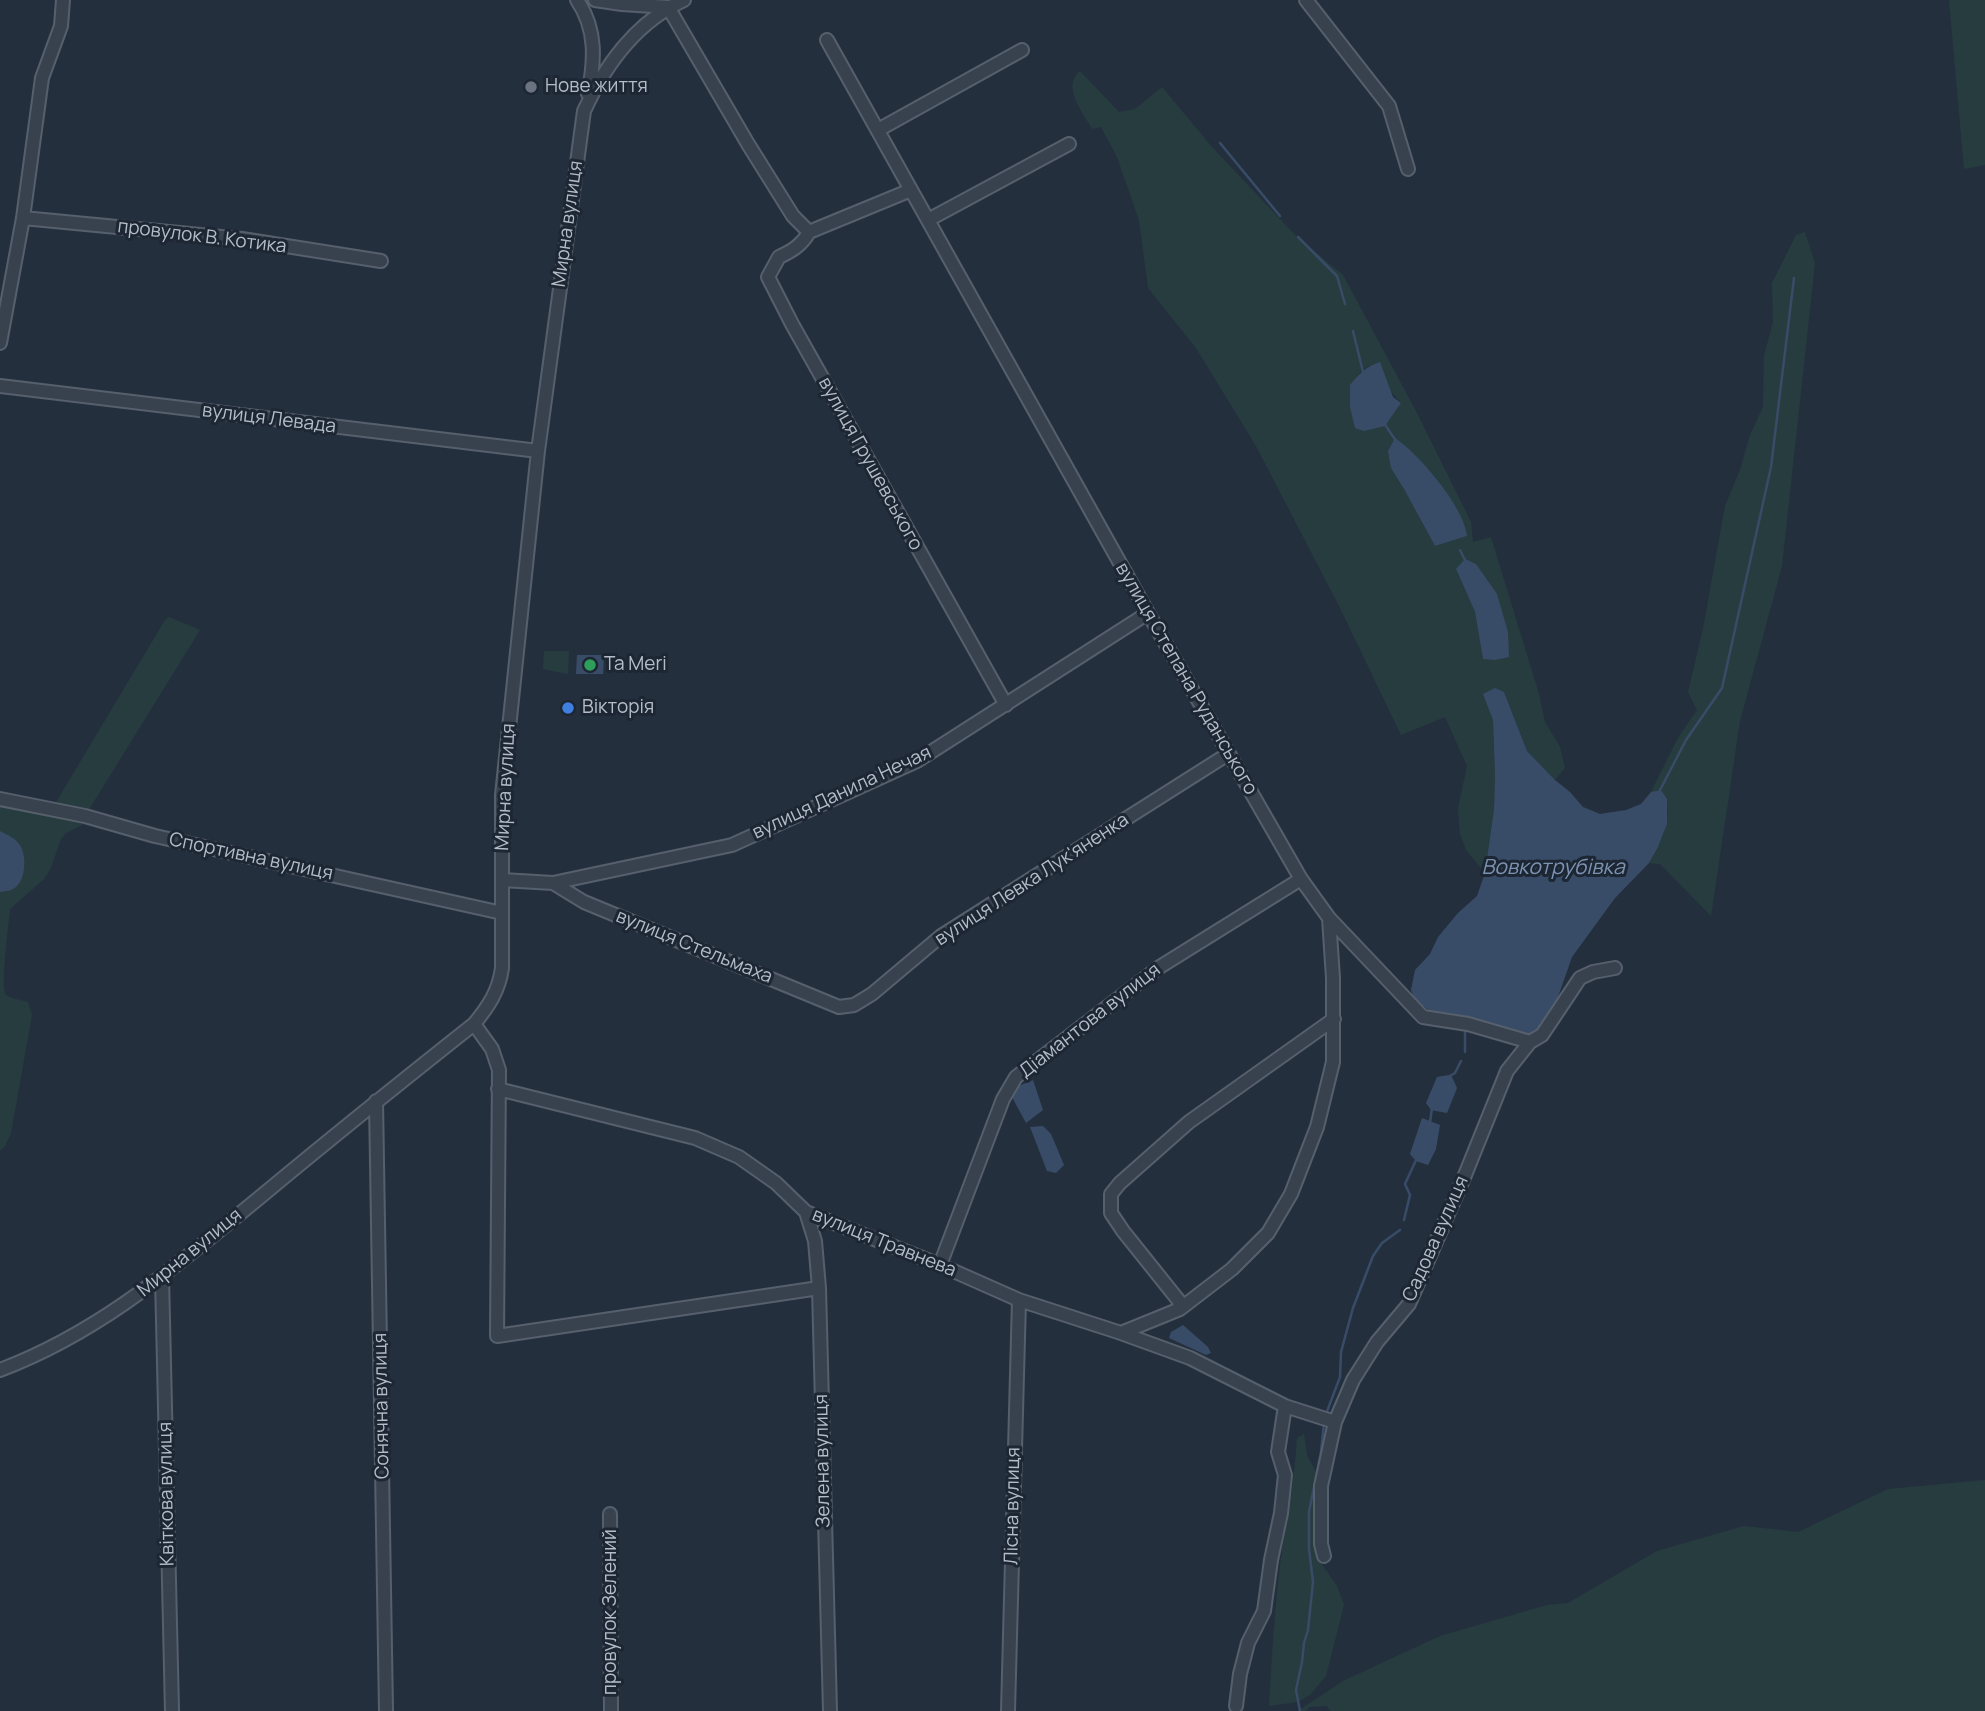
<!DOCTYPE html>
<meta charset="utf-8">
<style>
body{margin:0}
canvas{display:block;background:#242f3e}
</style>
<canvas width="1985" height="1711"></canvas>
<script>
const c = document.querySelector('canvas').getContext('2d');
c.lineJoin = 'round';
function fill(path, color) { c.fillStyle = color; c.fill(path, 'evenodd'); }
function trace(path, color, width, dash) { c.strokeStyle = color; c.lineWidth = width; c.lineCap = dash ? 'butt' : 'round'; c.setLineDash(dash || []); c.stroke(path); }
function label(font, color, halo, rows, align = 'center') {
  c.font = font + ' Manrope,sans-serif'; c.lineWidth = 6; c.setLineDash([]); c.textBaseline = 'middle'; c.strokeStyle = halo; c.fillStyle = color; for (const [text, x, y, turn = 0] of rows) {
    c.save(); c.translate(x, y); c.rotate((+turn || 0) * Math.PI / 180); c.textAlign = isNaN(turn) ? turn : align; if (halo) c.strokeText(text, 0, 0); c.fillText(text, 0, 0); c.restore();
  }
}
const green = new Path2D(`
 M 1949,0 L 1985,0 L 1985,165 L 1964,169 Z
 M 1080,71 L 1119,112 L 1135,109 L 1162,87 L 1212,147 L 1299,239 L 1343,275 L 1417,413 L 1471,522 L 1473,542 L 1491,537 L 1539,694 L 1545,722 L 1560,747 L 1565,768 L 1555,780 L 1527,751 L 1504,692 L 1493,720 L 1495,777 L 1494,809 L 1485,873 L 1466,850 L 1460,834 L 1458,808 L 1467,766 L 1445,717 L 1401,735 L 1340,608 L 1256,446 L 1196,348 L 1148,288 L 1139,220 L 1117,157 L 1101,127 L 1092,129 C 1083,112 1061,86 1080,71 ZM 1369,366 L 1401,403 L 1385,426 L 1350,385 L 1362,370 ZM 1404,489 L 1467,536 L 1435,546 ZM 1456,570 L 1509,657 L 1483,659 L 1475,612 Z
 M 1805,232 L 1815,263 L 1782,566 L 1740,721 L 1711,916 L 1660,864 L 1649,863 C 1661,842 1677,812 1661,790 L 1651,792 L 1678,738 L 1697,710 L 1688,692 L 1703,629 L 1725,506 L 1740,470 L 1750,435 L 1763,407 L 1764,356 L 1773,322 L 1772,283 L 1796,235 Z
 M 169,617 L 200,630 L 85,816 L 82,825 L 66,833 L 61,839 L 50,870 L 44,879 L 10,909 C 9,923 0,987 6,995 C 11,999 22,1000 28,1002 L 32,1015 L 11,1133 L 5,1146 L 0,1151 L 0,799 L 52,809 L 165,620 Z
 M 544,651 L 569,651 L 568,674 L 543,669 Z
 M 1304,1434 L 1307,1455 L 1317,1474 L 1319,1520 L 1317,1552 L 1323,1566 L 1337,1586 L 1344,1605 L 1326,1676 L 1310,1695 L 1298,1702 L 1269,1706 C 1272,1654 1275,1602 1282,1550 C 1288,1511 1295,1478 1297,1438 Z
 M 1985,1480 L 1985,1711 L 1331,1711 L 1326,1706 L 1309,1707 L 1306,1711 L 1298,1711 L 1343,1681 L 1440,1636 L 1547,1605 L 1568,1603 L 1657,1551 L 1744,1526 L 1798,1532 L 1888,1489 Z`);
const water = new Path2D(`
 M 1380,362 L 1393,397 L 1401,403 L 1385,426 L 1364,431 L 1355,428 L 1350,407 L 1350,385 C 1359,374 1365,367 1380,362 Z
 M 1395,438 C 1419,454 1465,508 1467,536 L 1435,546 L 1404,489 L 1391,468 L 1388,451 Z
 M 1465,559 L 1476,564 L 1497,594 L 1508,632 L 1509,657 L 1495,660 L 1483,659 L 1475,612 L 1456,569 Z
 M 577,655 L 604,655 L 603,674 L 576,674 Z
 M 1495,688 L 1504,692 L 1527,751 L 1555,780 L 1570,792 L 1583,807 L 1600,814 L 1626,810 L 1641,804 L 1651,792 L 1661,790 L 1667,799 L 1667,824 L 1658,847 L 1649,863 L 1615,898 L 1572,957 L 1553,1011 L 1544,1027 L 1532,1036 L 1518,1034 L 1431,1012 L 1414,998 L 1411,990 L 1415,970 L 1430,954 L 1438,937 L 1458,913 L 1477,896 L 1485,873 L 1494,809 L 1495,777 L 1493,720 L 1483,694 Z
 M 0,831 C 6,834 15,838 19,844 C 27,853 26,879 16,887 C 12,891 6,891 0,892 Z
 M 1449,1075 L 1452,1077 L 1457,1088 L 1447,1113 L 1431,1110 L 1426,1103 L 1437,1077 Z
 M 1033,1080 L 1043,1110 L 1026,1123 L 1012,1097 L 1014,1088 Z
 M 1422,1118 L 1440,1125 L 1436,1149 L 1428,1165 L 1416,1161 L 1410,1154 Z
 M 1043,1126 L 1051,1134 L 1064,1165 L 1056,1173 L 1047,1171 L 1030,1127 Z
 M 1183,1325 L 1208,1347 L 1211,1353 L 1206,1355 L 1169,1338 L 1171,1332 Z`);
const stream = new Path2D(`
 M 1220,143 L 1280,216
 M 1298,237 L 1337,276 L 1345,304
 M 1353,331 L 1363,372
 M 1384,423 L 1396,441
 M 1460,550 L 1465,560
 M 1659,792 L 1686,740 L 1722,688 L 1771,467 L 1794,278
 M 1465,1052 L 1465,1031
 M 1448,1077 L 1455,1073 L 1461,1061
 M 1430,1122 L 1432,1108
 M 1404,1220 L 1410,1195 L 1405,1184 L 1417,1158
 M 1326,1414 L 1340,1377 L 1341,1352 L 1353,1308 L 1373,1256 L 1382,1243 L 1400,1230
 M 1300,1711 L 1296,1690 L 1302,1662 L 1304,1643 L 1308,1630 L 1313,1582 L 1309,1549 L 1309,1512 L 1321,1452 L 1324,1423`);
const minor = new Path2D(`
 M 577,0 C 597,29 595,61 588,94
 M 595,0 L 622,4 L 668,7 L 748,144 L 793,216 L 809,232 L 911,190
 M 1306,0 L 1389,106 L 1408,169
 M 827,40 L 1148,613 L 1301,879 L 1329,918 L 1423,1017 L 1468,1024 L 1530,1042
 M 878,130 L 1022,50
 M 23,218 L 242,239 L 381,261
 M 928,220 L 1069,144
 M 809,232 C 802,245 792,251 779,257 L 768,277 L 792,324 L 1006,705
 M 0,343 L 23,218 L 42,78 L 61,26 L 63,0
 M 0,386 L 538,451
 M 0,799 L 85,816 L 155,836 L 502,913
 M 502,880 L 553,883 L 732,845 L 917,761 L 1148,613
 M 553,883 L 584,902 L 839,1007 L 854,1005 L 872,994 L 941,936 L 1228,754
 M 474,1024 L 492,1049 L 499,1070 L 497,1336 L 819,1288
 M 498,1089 L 695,1138 L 739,1157 L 776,1183 L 806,1212 L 940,1265 L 1019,1300 L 1121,1333 L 1190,1358 L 1285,1406 L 1335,1422
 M 376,1101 L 386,1711
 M 806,1212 L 815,1241 L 819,1288 L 830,1711
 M 940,1265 L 1003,1099 L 1016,1077 L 1158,968 L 1301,879
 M 162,1277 L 172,1711
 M 1180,1309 L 1179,1301 L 1123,1231 L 1111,1213 L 1111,1194 L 1120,1183 L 1189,1122 L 1334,1019
 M 1121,1333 L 1180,1309 L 1232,1269 L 1268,1233 L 1291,1194 L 1317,1127 L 1333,1062 L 1333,978 L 1329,918
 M 0,1370 C 101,1332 177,1265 259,1198 C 330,1139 402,1081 474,1024 C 488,1007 499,991 502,968 L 502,795 L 538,451 L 584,111 C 605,65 636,22 684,0
 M 610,1514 L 611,1711
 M 1324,1556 L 1321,1544 L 1321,1486 L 1335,1422 L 1353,1380 L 1377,1342 L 1409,1304 L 1465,1175 L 1507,1071 L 1530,1042 L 1542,1035 L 1580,978 L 1593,972 L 1615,968
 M 1236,1706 L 1240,1674 L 1248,1643 L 1264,1611 L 1271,1560 L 1281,1513 L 1285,1475 L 1278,1452 L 1285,1406
 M 1008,1711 L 1019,1300`);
const markers = [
 [531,87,7,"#6b7280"],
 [590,665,7,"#2e9e5b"],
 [568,708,7,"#3f7fe0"]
];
const poiNames = [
 ["Нове життя",545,87],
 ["Ta Meri",604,665],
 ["Вікторія",582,708]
];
const streetNames = [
 ["Мирна вулиця",568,224,-82],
 ["провулок В. Котика",202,237,7],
 ["вулиця Левада",269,419,7],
 ["вулиця Грушевського",870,464,61],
 ["вулиця Степана Руданського",1186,679,60],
 ["Мирна вулиця",506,787,-87],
 ["вулиця Данила Нечая",842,793,-25],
 ["Спортивна вулиця",251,857,12],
 ["вулиця Левка Лук'яненка",1032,880,-33],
 ["вулиця Стельмаха",694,947,22],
 ["Діамантова вулиця",1090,1021,-38],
 ["Садова вулиця",1436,1239,-66],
 ["вулиця Травнева",884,1243,22],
 ["Мирна вулиця",190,1253,-39],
 ["Сонячна вулиця",382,1406,-91],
 ["Зелена вулиця",823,1461,-91],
 ["Квіткова вулиця",167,1494,-91],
 ["Лісна вулиця",1013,1506,-89],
 ["провулок Зелений",611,1612,-90]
];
const waterNames = [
 ["Вовкотрубівка",1553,868]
];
fill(green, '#263c3f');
fill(water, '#394c67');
trace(stream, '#394c67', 2.5);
trace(minor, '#565f6c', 16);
trace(minor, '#38414e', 12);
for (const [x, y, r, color] of markers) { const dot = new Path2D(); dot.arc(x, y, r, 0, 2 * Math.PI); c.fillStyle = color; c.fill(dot); trace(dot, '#1d2633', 2.5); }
label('19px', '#b4bcc9', '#1d2633', poiNames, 'left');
label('19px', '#b4bcc9', '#1d2633', streetNames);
label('italic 21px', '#7c92b1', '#1d2633', waterNames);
</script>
